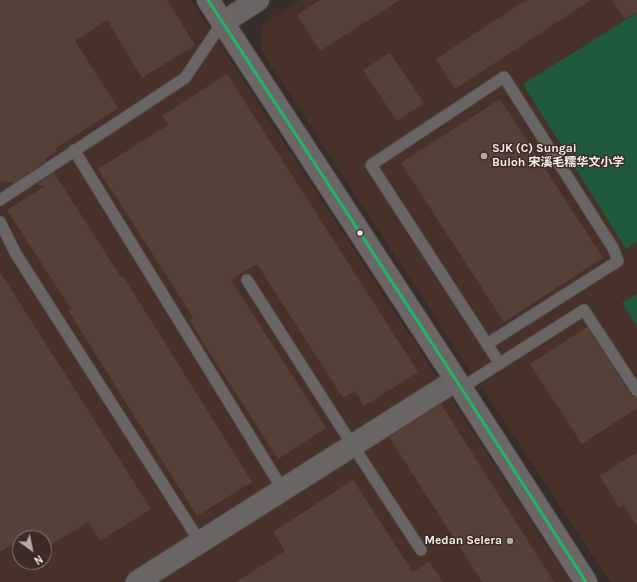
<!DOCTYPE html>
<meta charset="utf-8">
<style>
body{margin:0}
#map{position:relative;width:637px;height:582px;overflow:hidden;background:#372e2b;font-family:Karla,sans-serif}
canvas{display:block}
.north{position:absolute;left:12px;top:530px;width:40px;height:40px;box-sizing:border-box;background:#3d2c25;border:1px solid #887973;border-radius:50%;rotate:147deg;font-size:11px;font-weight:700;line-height:16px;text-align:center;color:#f8ede8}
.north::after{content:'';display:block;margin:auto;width:14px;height:18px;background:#b4aaa6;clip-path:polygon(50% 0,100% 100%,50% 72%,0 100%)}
</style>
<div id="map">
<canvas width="637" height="582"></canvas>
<div class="north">N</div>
</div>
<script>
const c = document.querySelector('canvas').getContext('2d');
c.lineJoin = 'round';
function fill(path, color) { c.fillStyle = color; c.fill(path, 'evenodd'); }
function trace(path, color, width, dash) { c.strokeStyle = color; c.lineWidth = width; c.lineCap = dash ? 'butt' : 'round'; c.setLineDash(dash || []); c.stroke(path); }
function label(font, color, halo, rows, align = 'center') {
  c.font = font + ' Karla,"Noto Sans SC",sans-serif'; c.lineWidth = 3; c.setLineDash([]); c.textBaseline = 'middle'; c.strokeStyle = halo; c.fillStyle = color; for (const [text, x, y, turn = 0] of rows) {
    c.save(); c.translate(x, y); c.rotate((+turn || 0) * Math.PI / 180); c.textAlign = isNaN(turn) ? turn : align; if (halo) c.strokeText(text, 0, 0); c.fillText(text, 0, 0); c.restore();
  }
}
const built = new Path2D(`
 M 0,0 L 191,0 L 571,582 L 0,582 ZM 20,538 L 44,538 L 44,562 L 20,562 Z
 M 300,0 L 637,0 L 637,582 L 611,582 L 470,370 L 261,50 L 262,25 Z`);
const green = new Path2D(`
 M 637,13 L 637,242 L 626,249 L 523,84 Z
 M 637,294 L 637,327 L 622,303 Z`);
const building = new Path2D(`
 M 0,0 L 167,0 L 195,45 L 142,78 L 107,20 L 75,41 L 118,108 L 56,148 L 57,151 L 45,159 L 46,161 L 14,183 L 0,181 Z
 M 320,0 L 400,0 L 320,51 L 297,15 Z
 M 526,0 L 591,0 L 455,89 L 436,59 Z
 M 612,0 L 637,0 L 637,12 L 625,19 Z
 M 390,53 L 424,103 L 397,121 L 363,70 Z
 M 227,74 L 418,372 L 364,406 L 355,391 L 343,398 L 257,264 L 231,280 L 326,428 L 278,459 L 189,320 L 193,317 L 98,169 L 168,125 L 162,116 Z
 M 500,99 L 603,258 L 504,322 L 401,163 Z
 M 54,173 L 121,277 L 123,276 L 252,482 L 197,516 L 68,310 L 71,309 L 7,210 L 45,186 L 36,185 Z
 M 0,272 L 151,509 L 100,541 L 88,522 L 44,549 L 44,538 L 20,538 L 20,560 L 11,545 L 0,552 Z
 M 587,327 L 631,395 L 634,397 L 637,398 L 637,408 L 582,444 L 530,364 Z
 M 441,404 L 554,582 L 482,582 L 389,437 Z
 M 637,452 L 637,526 L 623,504 L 619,507 L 600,476 Z
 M 353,480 L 413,572 L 429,561 L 443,582 L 236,582 L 285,551 L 273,532 Z`);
const lane = new Path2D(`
 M 74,150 L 283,490
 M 0,200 L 185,78 L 222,23
 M 0,222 L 16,254 L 200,542
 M 247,280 L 353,446 L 421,550
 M 487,344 L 618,261 L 613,248 L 504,77 L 371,165 L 500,364
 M 461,388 L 584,310 L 637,391`);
const street = new Path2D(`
 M 222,23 L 258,0
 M 137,582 L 456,380`);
const secondary = new Path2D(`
 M 208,0 L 456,380 L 586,582`);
const bus1 = new Path2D(`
 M 208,0 L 456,380 L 586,582`);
const markers = [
 [484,156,4,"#b4aaa6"],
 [360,233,3.5,"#f8ede8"],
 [510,541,4,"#b4aaa6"]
];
const poiNames = [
 ["SJK (C) Sungai",492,149],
 ["Buloh 宋溪毛糯华文小学",492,163],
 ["Medan Selera",502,541,"right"]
];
fill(built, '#473129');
fill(green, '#205a3d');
fill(building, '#564139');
trace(lane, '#514a46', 13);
trace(street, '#514a46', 24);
trace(secondary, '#514a46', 24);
trace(lane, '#696564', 11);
trace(street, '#696564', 22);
trace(secondary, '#6d6666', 22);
trace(bus1, '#1ab867', 3);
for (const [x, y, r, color] of markers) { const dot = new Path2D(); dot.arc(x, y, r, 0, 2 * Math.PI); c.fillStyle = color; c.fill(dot); trace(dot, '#3d2c25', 1.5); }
label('bold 12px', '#f8ede8', '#3d2c25', poiNames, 'left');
</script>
